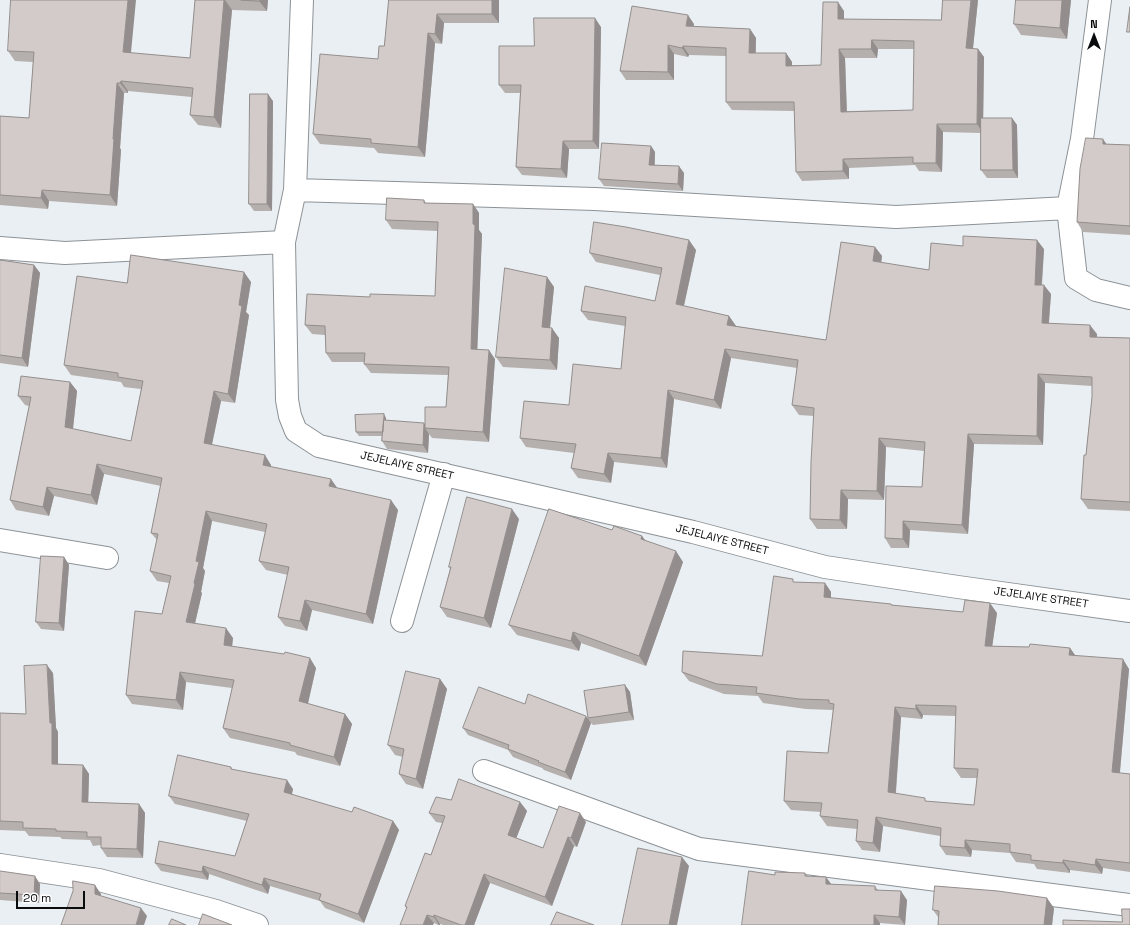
<!DOCTYPE html>
<style>
body{margin:0}
#map{position:relative;width:1130px;height:925px;overflow:hidden;background:#e9eff3;font-family:"Space Grotesk",sans-serif}
canvas{display:block}
.north{position:absolute;left:1074px;top:16px;width:40px;height:40px;-webkit-text-stroke:3px #fff;paint-order:stroke;rotate:0deg;font-size:11px;font-weight:700;line-height:16px;text-align:center;color:#0a0b0d}
.north::after{content:'';display:block;margin:auto;width:14px;height:18px;background:#0a0b0d;clip-path:polygon(50% 0,100% 100%,50% 72%,0 100%)}
.scale{position:absolute;left:16px;top:891px;width:69px;height:18px;box-sizing:border-box;border:2px solid #0a0b0d;border-top:0;padding-left:5px;font-size:12px;line-height:14px;white-space:nowrap;color:#0a0b0d;-webkit-text-stroke:3px #fff;paint-order:stroke}
</style>
<div id="map">
<canvas width="1130" height="925"></canvas>
<div class="north">N</div>
<div class="scale">20 m</div>
</div>
<script>
const c = document.querySelector('canvas').getContext('2d');
c.lineJoin = 'round';
function trace(path, color, width, dash) { c.strokeStyle = color; c.lineWidth = width; c.lineCap = dash ? 'butt' : 'round'; c.setLineDash(dash || []); c.stroke(path); }
function fill(path, color) { c.fillStyle = color; c.fill(path, 'evenodd'); }
function label(font, color, halo, rows, align = 'center') {
  c.font = font + ' "Space Grotesk",sans-serif'; c.lineWidth = 3.5; c.setLineDash([]); c.textBaseline = 'middle'; c.strokeStyle = halo; c.fillStyle = color; for (const [text, x, y, turn = 0] of rows) {
    c.save(); c.translate(x, y); c.rotate((+turn || 0) * Math.PI / 180); c.textAlign = isNaN(turn) ? turn : align; if (halo) c.strokeText(text, 0, 0); c.fillText(text, 0, 0); c.restore();
  }
}
const minor = new Path2D(`
 M 302,0 L 295,190 L 284,242 L 287,400 L 290,416 L 296,431 L 319,446 L 693,532 L 825,567 L 958,587 L 1130,611
 M 1100,0 L 1082,139 L 1068,208 L 1076,278 L 1096,290 L 1130,298
 M 295,190 L 595,199 L 896,217 L 1068,208
 M 0,248 L 65,253 L 284,242
 M 0,540 L 107,558
 M 402,621 L 444,474
 M 484,771 L 699,849 L 1130,905
 M 0,865 L 99,880 L 216,911 L 257,925`);
const wall = new Path2D(`
 M 195,0 L 268,0 L 267,11 L 232,10 L 221,128 L 198,125 L 190,115 L 192,97 L 128,91 L 128,93 L 124,93 L 120,148 L 121,150 L 117,206 L 49,201 L 48,209 L 0,205 L 0,116 L 29,118 L 33,62 L 15,61 L 8,51 L 131,53 L 190,58 Z
 M 389,0 L 499,0 L 499,23 L 444,23 L 442,44 L 435,43 L 425,157 L 378,153 L 374,148 L 320,144 L 313,134 L 378,59 L 384,46 Z
 M 943,0 L 978,0 L 973,49 L 978,49 L 984,57 L 983,118 L 1012,118 L 1017,125 L 1018,178 L 987,178 L 981,170 L 981,133 L 943,132 L 942,172 L 919,171 L 915,165 L 849,168 L 849,179 L 802,181 L 796,172 L 794,111 L 732,110 L 726,102 L 726,56 L 689,55 L 688,57 L 674,54 L 674,80 L 626,80 L 620,71 L 694,24 L 693,27 L 750,29 L 756,38 L 756,53 L 786,53 L 792,62 L 792,65 L 821,65 L 844,11 L 844,19 L 941,20 ZM 878,49 L 914,49 L 913,110 L 847,111 L 845,58 L 877,58 Z
 M 1071,0 L 1067,39 L 1021,35 L 1014,24 Z
 M 601,27 L 599,149 L 569,149 L 567,178 L 522,175 L 516,167 L 520,93 L 505,93 L 499,85 L 534,46 Z
 M 273,101 L 272,211 L 254,211 L 249,204 Z
 M 1107,144 L 1130,145 L 1130,235 L 1083,232 L 1077,222 Z
 M 651,146 L 655,152 L 655,165 L 684,173 L 683,191 L 604,186 L 599,179 Z
 M 424,200 L 426,203 L 473,204 L 479,213 L 479,230 L 482,234 L 477,349 L 495,359 L 489,442 L 432,438 L 429,434 L 428,453 L 387,449 L 382,441 L 382,436 L 359,436 L 356,432 L 386,418 L 386,420 L 425,424 L 446,407 L 448,375 L 371,373 L 364,364 L 364,362 L 332,362 L 326,353 L 325,335 L 312,334 L 305,325 L 370,297 L 435,296 L 438,231 L 392,229 L 386,220 Z
 M 963,246 L 1044,249 L 1042,285 L 1051,294 L 1049,323 L 1097,334 L 1097,337 L 1130,338 L 1130,511 L 1088,509 L 1081,499 L 1092,397 L 1092,386 L 1045,383 L 1043,445 L 974,444 L 968,534 L 910,530 L 909,548 L 891,548 L 885,538 L 922,487 L 924,451 L 886,447 L 884,500 L 848,499 L 847,529 L 817,529 L 810,519 L 814,416 L 799,415 L 792,405 L 797,368 L 731,358 L 721,409 L 674,399 L 667,468 L 614,462 L 611,483 L 578,478 L 571,468 L 574,453 L 526,447 L 520,438 L 569,405 L 621,369 L 625,326 L 588,320 L 581,311 L 655,301 L 660,275 L 596,262 L 590,253 L 696,250 L 684,306 L 729,316 L 736,326 L 826,340 L 875,247 L 882,256 L 881,263 L 929,270 Z
 M 0,260 L 34,265 L 40,273 L 28,367 L 0,363 Z
 M 547,277 L 554,287 L 550,328 L 559,338 L 557,370 L 503,367 L 496,357 Z
 M 251,282 L 246,312 L 249,315 L 235,403 L 221,401 L 212,445 L 271,465 L 271,467 L 337,488 L 398,510 L 373,624 L 312,610 L 307,631 L 285,626 L 278,617 L 288,575 L 266,570 L 259,561 L 265,532 L 212,521 L 203,568 L 205,571 L 201,592 L 202,593 L 195,623 L 233,638 L 232,647 L 316,668 L 308,704 L 345,714 L 352,724 L 340,766 L 297,755 L 295,752 L 230,738 L 223,728 L 232,688 L 186,682 L 183,710 L 132,704 L 126,695 L 162,614 L 169,583 L 157,581 L 150,571 L 157,540 L 151,533 L 161,486 L 104,474 L 97,505 L 54,496 L 49,516 L 16,510 L 10,500 L 29,406 L 25,405 L 18,396 L 70,382 L 77,391 L 73,429 L 131,441 L 141,389 L 124,387 L 121,382 L 71,375 L 64,365 L 127,283 Z
 M 519,519 L 491,628 L 447,617 L 440,607 L 450,569 L 449,567 Z
 M 612,530 L 642,536 L 645,540 L 683,562 L 646,666 L 581,643 L 579,651 L 517,635 L 509,625 Z
 M 64,557 L 69,565 L 64,631 L 41,629 L 36,622 Z
 M 795,582 L 825,583 L 831,592 L 831,598 L 891,604 L 892,605 L 963,612 L 997,613 L 992,646 L 1070,648 L 1075,655 L 1129,669 L 1120,773 L 1130,774 L 1130,872 L 1103,868 L 1102,874 L 1070,870 L 1070,873 L 1037,869 L 1034,864 L 1016,862 L 1010,853 L 972,850 L 971,857 L 946,855 L 940,846 L 940,836 L 883,826 L 880,852 L 862,850 L 856,841 L 857,829 L 827,826 L 820,816 L 821,812 L 791,810 L 784,801 L 828,753 L 833,710 L 806,709 L 763,703 L 758,696 L 724,694 L 689,681 L 682,672 L 762,656 ZM 923,715 L 956,716 L 954,768 L 961,778 L 977,778 L 974,805 L 928,802 L 896,793 L 901,717 L 922,719 Z
 M 53,673 L 56,728 L 58,732 L 58,764 L 83,765 L 89,774 L 88,802 L 139,804 L 145,813 L 143,858 L 107,857 L 101,848 L 101,845 L 93,846 L 90,840 L 62,839 L 60,837 L 29,836 L 25,831 L 0,830 L 0,713 L 26,714 Z
 M 440,679 L 447,689 L 423,789 L 406,784 L 399,774 L 403,757 L 395,755 L 388,745 Z
 M 625,685 L 630,692 L 634,720 L 593,725 L 591,723 L 571,780 L 544,770 L 542,768 L 513,757 L 508,750 L 468,735 L 463,728 L 588,718 Z
 M 231,767 L 232,769 L 293,789 L 292,795 L 352,812 L 393,821 L 399,830 L 364,923 L 325,908 L 320,901 L 270,886 L 268,894 L 209,874 L 208,880 L 161,871 L 155,863 L 235,856 L 247,821 L 175,804 L 169,796 Z
 M 451,800 L 520,802 L 527,811 L 516,838 L 543,848 L 586,822 L 577,847 L 574,846 L 552,906 L 490,883 L 474,925 L 443,925 L 440,924 L 440,925 L 438,925 L 434,923 L 407,909 L 405,906 L 431,855 L 442,823 L 436,822 L 429,813 Z
 M 0,871 L 40,884 L 39,903 L 0,900 Z
 M 805,873 L 808,876 L 831,885 L 875,886 L 878,890 L 907,900 L 905,925 L 880,923 L 775,875 Z
 M 1054,908 L 1052,925 L 938,925 L 938,917 L 933,910 Z`);
const shadedWall = new Path2D(`
 M 128,0 L 136,0 L 130,63 L 123,52 Z
 M 224,0 L 225,0 L 232,10 L 221,128 L 214,117 Z
 M 260,0 L 268,0 L 267,11 L 259,1 Z
 M 492,0 L 499,0 L 499,23 L 492,14 Z
 M 971,0 L 978,0 L 972,57 L 966,48 Z
 M 1062,0 L 1071,0 L 1067,39 L 1060,28 Z
 M 838,2 L 844,11 L 844,28 L 838,19 Z
 M 437,14 L 444,23 L 442,44 L 435,34 Z
 M 688,15 L 694,24 L 692,35 L 686,26 Z
 M 595,18 L 601,27 L 599,149 L 593,141 Z
 M 750,29 L 756,38 L 755,62 L 749,53 Z
 M 428,33 L 435,43 L 425,157 L 418,147 Z
 M 872,40 L 878,49 L 877,58 L 871,49 Z
 M 668,45 L 674,54 L 674,80 L 668,72 Z
 M 683,46 L 689,55 L 688,57 L 682,48 Z
 M 839,49 L 845,58 L 847,120 L 841,112 Z
 M 978,49 L 984,57 L 983,133 L 977,124 Z
 M 786,53 L 792,62 L 792,74 L 786,66 Z
 M 121,81 L 128,91 L 128,93 L 120,83 Z
 M 117,83 L 124,93 L 120,148 L 121,150 L 117,206 L 110,195 L 113,139 Z
 M 268,94 L 273,101 L 272,211 L 267,204 Z
 M 1012,118 L 1017,125 L 1018,178 L 1013,170 Z
 M 937,124 L 943,132 L 942,172 L 936,163 Z
 M 1103,139 L 1110,149 L 1103,144 Z
 M 563,141 L 569,149 L 567,178 L 561,169 Z
 M 651,146 L 655,152 L 654,171 L 649,165 Z
 M 843,159 L 849,168 L 849,179 L 843,171 Z
 M 679,166 L 684,173 L 683,191 L 678,184 Z
 M 42,190 L 49,201 L 48,209 L 41,198 Z
 M 473,204 L 479,213 L 479,230 L 482,234 L 477,358 L 471,349 Z
 M 689,240 L 696,250 L 682,314 L 676,304 Z
 M 1037,240 L 1044,249 L 1041,294 L 1035,285 Z
 M 875,247 L 882,256 L 880,271 L 873,261 Z
 M 34,265 L 40,273 L 28,367 L 22,358 Z
 M 244,272 L 251,282 L 246,312 L 249,315 L 235,403 L 228,394 L 239,305 Z
 M 547,277 L 554,287 L 549,337 L 542,327 Z
 M 1044,285 L 1051,294 L 1048,332 L 1042,323 Z
 M 729,316 L 736,326 L 734,334 L 727,325 Z
 M 1090,325 L 1097,334 L 1096,346 L 1090,337 Z
 M 552,328 L 559,338 L 557,370 L 550,360 Z
 M 725,349 L 731,358 L 721,409 L 714,400 Z
 M 489,350 L 495,359 L 489,442 L 483,432 Z
 M 1038,374 L 1045,383 L 1043,445 L 1037,436 Z
 M 70,382 L 77,391 L 72,437 L 65,427 Z
 M 668,390 L 674,399 L 667,468 L 661,458 Z
 M 214,391 L 221,401 L 210,453 L 204,443 Z
 M 384,414 L 386,418 L 387,436 L 384,432 Z
 M 424,423 L 428,429 L 425,428 L 429,434 L 428,453 L 423,445 Z
 M 968,434 L 974,444 L 968,534 L 962,525 Z
 M 879,438 L 886,447 L 884,500 L 877,491 Z
 M 608,453 L 614,462 L 611,483 L 604,474 Z
 M 265,455 L 271,465 L 269,475 L 263,465 Z
 M 97,464 L 104,474 L 97,505 L 91,495 Z
 M 331,479 L 338,489 L 329,486 Z
 M 47,487 L 54,496 L 49,516 L 43,507 Z
 M 841,490 L 848,499 L 847,529 L 840,520 Z
 M 391,500 L 398,510 L 373,624 L 366,614 Z
 M 512,509 L 519,519 L 491,628 L 484,618 Z
 M 206,511 L 212,521 L 203,568 L 205,571 L 201,592 L 202,593 L 193,632 L 186,622 L 194,583 L 196,561 Z
 M 903,521 L 910,530 L 909,548 L 903,539 Z
 M 642,536 L 649,546 L 641,539 Z
 M 676,551 L 683,562 L 646,666 L 639,656 Z
 M 64,557 L 69,565 L 64,631 L 59,623 Z
 M 825,583 L 831,592 L 831,607 L 824,597 Z
 M 305,600 L 312,610 L 307,631 L 300,621 Z
 M 990,603 L 997,613 L 991,655 L 985,646 Z
 M 226,628 L 233,638 L 231,655 L 224,645 Z
 M 573,632 L 581,643 L 579,651 L 571,641 Z
 M 1070,648 L 1077,658 L 1069,655 Z
 M 310,658 L 316,668 L 306,711 L 299,701 Z
 M 1123,659 L 1129,669 L 1119,781 L 1112,772 Z
 M 47,665 L 53,673 L 56,728 L 58,732 L 58,772 L 52,764 Z
 M 180,672 L 186,682 L 183,710 L 176,700 Z
 M 440,679 L 447,689 L 423,789 L 416,779 Z
 M 625,685 L 630,692 L 634,720 L 629,712 Z
 M 916,705 L 923,715 L 922,719 L 916,709 Z
 M 895,707 L 901,717 L 895,802 L 888,792 Z
 M 345,714 L 352,724 L 340,766 L 334,757 Z
 M 586,716 L 591,723 L 571,780 L 565,772 Z
 M 83,765 L 89,774 L 88,810 L 82,802 Z
 M 287,780 L 293,789 L 290,801 L 284,792 Z
 M 520,802 L 527,811 L 514,844 L 508,835 Z
 M 139,804 L 145,813 L 143,858 L 137,849 Z
 M 580,813 L 586,822 L 577,847 L 571,838 Z
 M 876,817 L 883,826 L 880,852 L 873,843 Z
 M 393,821 L 399,830 L 364,923 L 358,914 Z
 M 568,837 L 574,846 L 552,906 L 545,897 Z
 M 965,840 L 972,850 L 971,857 L 965,848 Z
 M 682,857 L 689,866 L 677,925 L 669,925 Z
 M 1096,859 L 1103,868 L 1102,874 L 1095,865 Z
 M 1063,860 L 1070,870 L 1070,873 L 1063,863 Z
 M 203,866 L 209,874 L 208,880 L 202,872 Z
 M 484,874 L 490,883 L 474,925 L 465,925 Z
 M 35,876 L 40,884 L 39,903 L 34,895 Z
 M 826,877 L 832,885 L 826,884 Z
 M 264,878 L 270,886 L 268,894 L 262,885 Z
 M 95,885 L 101,894 L 101,902 L 95,894 Z
 M 901,891 L 907,900 L 905,925 L 899,917 Z
 M 1047,898 L 1054,908 L 1052,925 L 1044,925 Z
 M 141,908 L 147,916 L 144,925 L 136,925 Z
 M 427,915 L 434,923 L 433,925 L 423,925 Z
 M 434,915 L 440,924 L 440,925 L 439,925 L 434,917 Z
 M 874,915 L 880,923 L 880,925 L 874,925 Z`);
const building = new Path2D(`
 M 11,0 L 128,0 L 123,52 L 190,58 L 195,0 L 224,0 L 214,117 L 190,115 L 193,88 L 121,81 L 120,83 L 117,83 L 113,139 L 114,139 L 110,195 L 42,190 L 41,198 L 0,195 L 0,116 L 29,118 L 34,52 L 8,51 Z
 M 241,0 L 260,0 L 259,1 Z
 M 389,0 L 492,0 L 492,14 L 437,14 L 435,34 L 428,33 L 418,147 L 371,143 L 371,139 L 313,134 L 320,54 L 378,59 L 379,46 L 384,46 Z
 M 943,0 L 971,0 L 966,48 L 978,49 L 977,124 L 937,124 L 936,163 L 913,163 L 913,157 L 843,159 L 843,171 L 796,172 L 794,102 L 726,102 L 726,48 L 683,46 L 682,48 L 668,45 L 668,72 L 620,71 L 632,6 L 688,15 L 686,26 L 750,29 L 749,53 L 786,53 L 786,66 L 821,65 L 823,2 L 838,2 L 838,19 L 941,20 ZM 872,40 L 914,41 L 913,110 L 841,112 L 839,49 L 871,49 Z
 M 1016,0 L 1062,0 L 1060,28 L 1014,24 Z
 M 1130,7 L 1130,32 L 1127,32 Z
 M 534,18 L 595,18 L 593,141 L 563,141 L 561,169 L 516,167 L 521,85 L 499,85 L 499,46 L 534,46 Z
 M 250,94 L 268,94 L 267,204 L 249,204 Z
 M 981,118 L 1012,118 L 1013,170 L 981,170 Z
 M 1086,138 L 1103,139 L 1103,144 L 1130,145 L 1130,226 L 1077,222 L 1080,169 Z
 M 602,143 L 651,146 L 649,165 L 679,166 L 678,184 L 599,179 Z
 M 387,198 L 424,200 L 424,203 L 473,204 L 473,224 L 475,225 L 471,349 L 489,350 L 483,432 L 425,428 L 425,407 L 446,407 L 449,367 L 364,364 L 365,353 L 326,353 L 325,326 L 305,325 L 307,294 L 370,297 L 370,294 L 435,296 L 438,222 L 386,220 Z
 M 594,222 L 626,227 L 689,240 L 676,304 L 729,316 L 727,325 L 826,340 L 841,242 L 875,247 L 873,261 L 929,270 L 931,243 L 963,246 L 963,236 L 1037,240 L 1035,285 L 1044,285 L 1042,323 L 1090,325 L 1090,337 L 1130,338 L 1130,502 L 1081,499 L 1084,455 L 1086,455 L 1092,397 L 1092,377 L 1038,374 L 1037,436 L 968,434 L 962,525 L 903,521 L 903,539 L 885,538 L 886,486 L 922,487 L 925,442 L 879,438 L 877,491 L 841,490 L 840,520 L 810,519 L 811,462 L 814,408 L 792,405 L 798,360 L 725,349 L 714,400 L 668,390 L 661,458 L 608,453 L 604,474 L 571,468 L 576,444 L 520,438 L 524,401 L 569,405 L 573,364 L 621,369 L 626,317 L 581,311 L 585,286 L 655,301 L 662,268 L 590,253 Z
 M 131,255 L 244,272 L 239,305 L 242,306 L 228,394 L 214,391 L 204,443 L 265,455 L 263,465 L 331,479 L 329,486 L 391,500 L 366,614 L 305,600 L 300,621 L 278,617 L 289,567 L 259,561 L 267,524 L 206,511 L 196,561 L 199,562 L 194,583 L 195,584 L 186,622 L 226,628 L 224,645 L 284,654 L 285,652 L 310,658 L 299,701 L 345,714 L 334,757 L 290,745 L 290,743 L 223,728 L 234,680 L 180,672 L 176,700 L 126,695 L 135,611 L 162,614 L 171,576 L 150,571 L 158,534 L 151,533 L 162,478 L 97,464 L 91,495 L 47,487 L 43,507 L 10,500 L 31,397 L 18,396 L 21,376 L 70,382 L 65,427 L 131,441 L 143,381 L 118,377 L 118,373 L 64,365 L 77,276 L 127,283 Z
 M 0,260 L 34,265 L 22,358 L 0,355 Z
 M 505,268 L 547,277 L 542,327 L 552,328 L 550,360 L 496,357 Z
 M 384,414 L 383,432 L 356,432 L 355,415 Z
 M 384,420 L 424,423 L 423,445 L 382,441 Z
 M 467,497 L 512,509 L 484,618 L 440,607 L 451,567 L 449,567 Z
 M 549,509 L 612,530 L 614,526 L 642,536 L 641,539 L 676,551 L 639,656 L 573,632 L 571,641 L 509,625 Z
 M 41,556 L 64,557 L 59,623 L 36,622 Z
 M 774,576 L 793,579 L 793,582 L 825,583 L 824,597 L 891,604 L 891,605 L 963,612 L 965,600 L 990,603 L 985,646 L 1029,647 L 1030,644 L 1070,648 L 1069,655 L 1123,659 L 1112,772 L 1130,774 L 1130,863 L 1096,859 L 1095,865 L 1063,860 L 1063,863 L 1031,860 L 1031,855 L 1010,852 L 1010,844 L 965,840 L 965,848 L 940,846 L 941,828 L 876,817 L 873,843 L 856,841 L 858,820 L 820,816 L 822,803 L 784,801 L 787,751 L 828,753 L 834,704 L 829,703 L 829,700 L 799,699 L 756,693 L 757,687 L 717,684 L 682,672 L 683,651 L 762,656 ZM 916,705 L 956,706 L 954,768 L 978,769 L 974,805 L 925,801 L 925,798 L 888,792 L 895,707 L 916,709 Z
 M 47,665 L 50,723 L 52,723 L 52,764 L 83,765 L 82,802 L 139,804 L 137,849 L 101,848 L 101,837 L 87,837 L 87,832 L 56,831 L 56,829 L 23,828 L 23,822 L 0,821 L 0,713 L 26,714 L 24,666 Z
 M 406,671 L 440,679 L 416,779 L 399,774 L 404,749 L 388,745 Z
 M 625,685 L 629,712 L 588,718 L 584,691 Z
 M 479,687 L 525,704 L 528,694 L 586,716 L 565,772 L 538,762 L 539,761 L 508,749 L 509,745 L 463,728 Z
 M 178,755 L 231,767 L 231,769 L 287,780 L 284,792 L 352,812 L 354,807 L 393,821 L 358,914 L 319,900 L 321,894 L 264,878 L 262,885 L 203,866 L 202,872 L 155,863 L 159,841 L 235,856 L 249,814 L 169,796 Z
 M 459,779 L 520,802 L 508,835 L 543,848 L 559,806 L 580,813 L 571,838 L 568,837 L 545,897 L 484,874 L 465,925 L 461,925 L 434,915 L 434,917 L 427,915 L 423,925 L 400,925 L 407,907 L 405,906 L 425,853 L 431,855 L 445,816 L 429,813 L 436,797 L 451,800 Z
 M 638,848 L 682,857 L 669,925 L 622,925 Z
 M 0,871 L 35,876 L 34,895 L 0,893 Z
 M 749,871 L 775,875 L 775,872 L 805,873 L 805,876 L 826,877 L 826,884 L 875,886 L 875,890 L 901,891 L 899,917 L 874,915 L 874,925 L 742,925 Z
 M 73,881 L 95,885 L 95,894 L 141,908 L 136,925 L 61,925 L 73,891 Z
 M 935,886 L 998,891 L 1047,898 L 1044,925 L 938,925 L 939,911 L 933,910 Z
 M 1122,909 L 1130,909 L 1130,925 L 1063,925 L 1063,920 L 1122,922 Z
 M 557,912 L 594,925 L 551,925 Z
 M 203,914 L 232,925 L 199,925 Z
 M 172,919 L 186,925 L 169,925 Z`);
const streetNames = [
 ["JEJELAIYE STREET",407,466,13],
 ["JEJELAIYE STREET",722,540,14],
 ["JEJELAIYE STREET",1041,598,8]
];
trace(minor, '#8d9296', 24);
trace(minor, '#fff', 22);
fill(wall, '#b5afad');
fill(shadedWall, '#938e8d');
fill(building, '#d2cbc9');
trace(building, '#938e8d', 1);
label('11px', '#0a0b0d', '#fff', streetNames);
</script>
